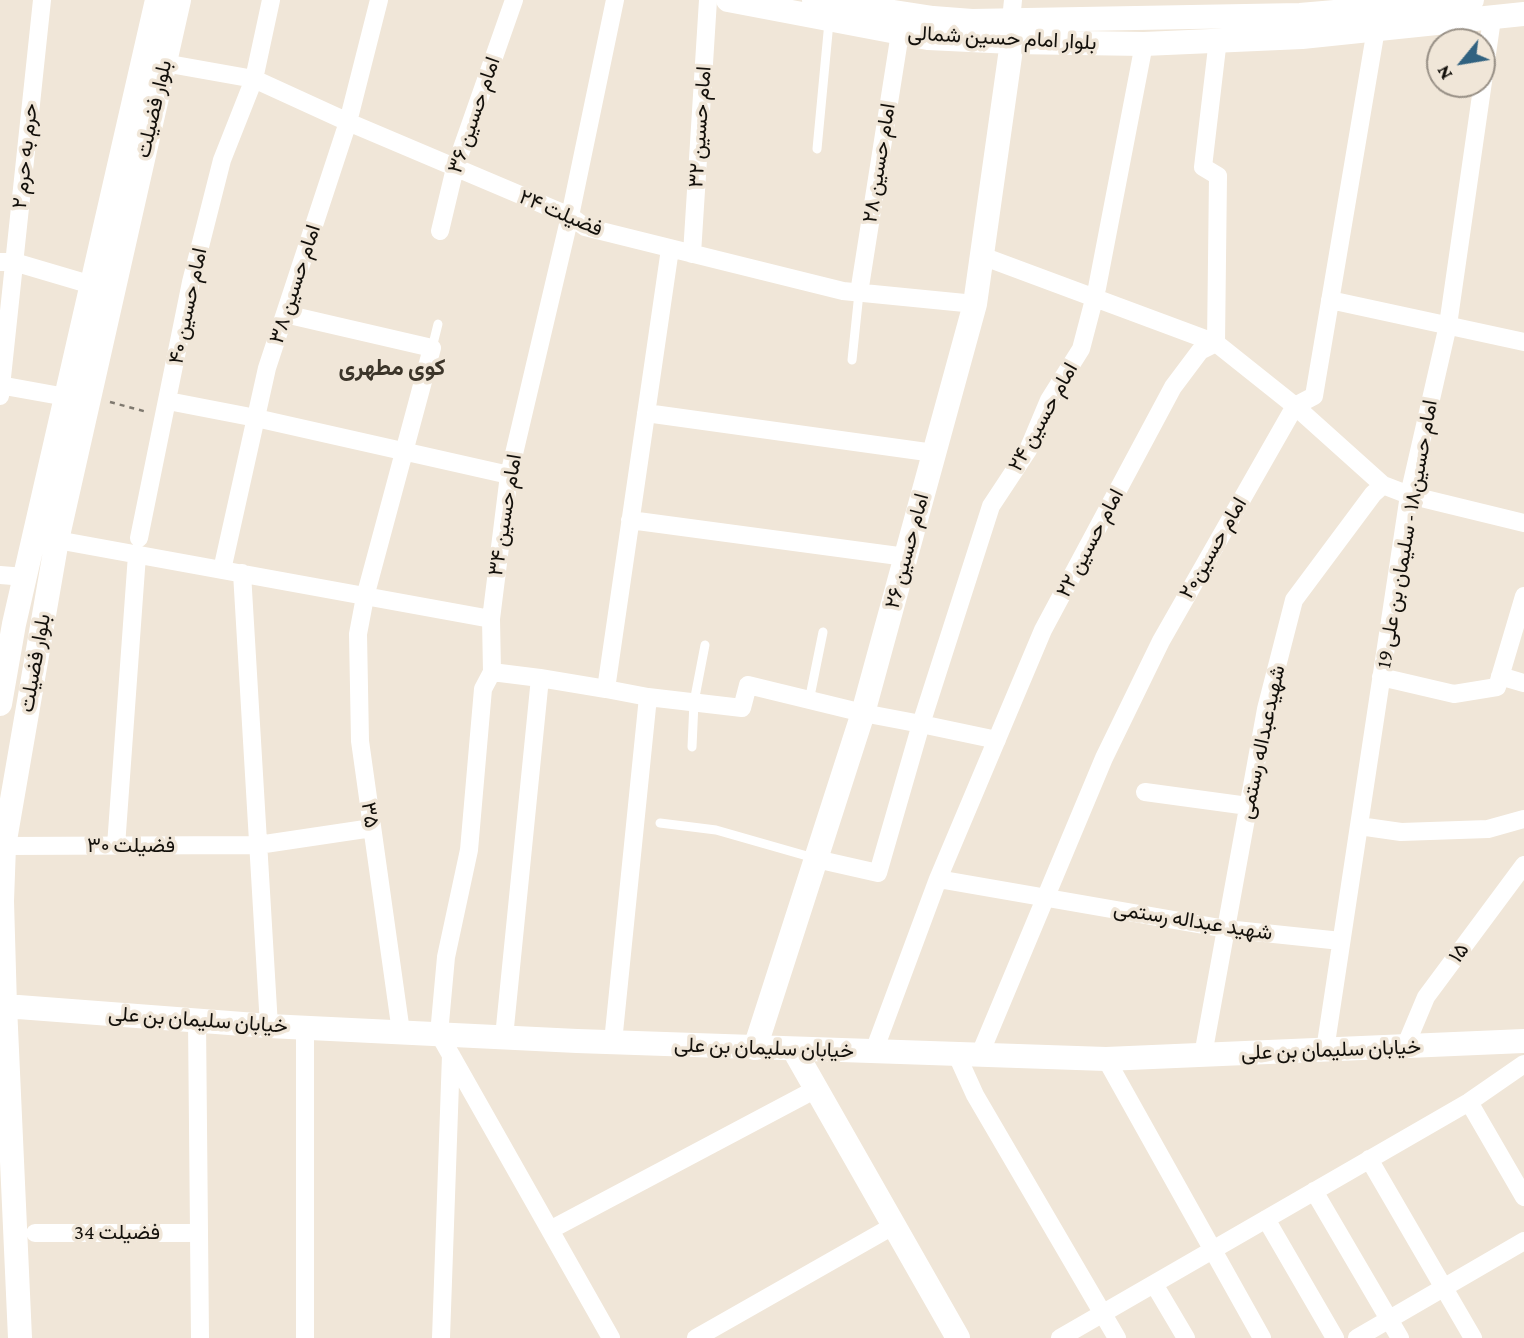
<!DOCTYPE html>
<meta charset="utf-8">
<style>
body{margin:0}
#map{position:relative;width:1524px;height:1338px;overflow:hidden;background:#f0e6d8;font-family:"Crimson Pro",serif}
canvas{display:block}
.north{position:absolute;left:1426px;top:28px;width:70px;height:70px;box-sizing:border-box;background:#f0e6d8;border:2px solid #989086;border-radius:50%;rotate:240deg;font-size:19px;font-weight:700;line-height:28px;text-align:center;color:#13100b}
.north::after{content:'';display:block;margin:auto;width:24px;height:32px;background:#316280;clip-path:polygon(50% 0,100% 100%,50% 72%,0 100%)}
</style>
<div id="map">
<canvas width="1524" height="1338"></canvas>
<div class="north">N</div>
</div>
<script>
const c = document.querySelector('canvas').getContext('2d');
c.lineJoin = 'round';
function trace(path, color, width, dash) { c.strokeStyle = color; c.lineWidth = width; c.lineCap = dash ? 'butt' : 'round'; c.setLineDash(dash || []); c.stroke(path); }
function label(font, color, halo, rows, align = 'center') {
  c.font = font + ' "Crimson Pro",Vazirmatn,serif'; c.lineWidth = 7; c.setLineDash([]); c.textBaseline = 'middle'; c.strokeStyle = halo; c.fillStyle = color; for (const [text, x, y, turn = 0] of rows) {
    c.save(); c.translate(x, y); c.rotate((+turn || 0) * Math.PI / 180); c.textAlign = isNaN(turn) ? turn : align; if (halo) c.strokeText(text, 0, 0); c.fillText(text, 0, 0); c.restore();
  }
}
const path = new Path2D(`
 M 110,402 L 147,412`);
const lane = new Path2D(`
 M 817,149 L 829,22
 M 432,348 L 438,324
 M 852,360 L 859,293
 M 809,701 L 823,632
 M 692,747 L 694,702 L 705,645
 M 660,823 L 716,830 L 814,858`);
const street = new Path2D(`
 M 1011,20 L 1013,0
 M 164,63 L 254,79 L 348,122 L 570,216 L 585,227 L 843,291 L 975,304
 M 440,231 L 455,168 L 514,0
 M 692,254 L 708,0
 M 982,256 L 1216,343 L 1295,406 L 1383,485
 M 0,262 L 14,262 L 92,285
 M 859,293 L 900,33
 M 1330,300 L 1524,342
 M 285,314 L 432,348 L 365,597 L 358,634 L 360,741 L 401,1032
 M 0,385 L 66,397
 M 0,396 L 42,0
 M 168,401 L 256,418 L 509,475
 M 646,413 L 934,453
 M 630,520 L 906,557
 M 139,538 L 191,282 L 222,160 L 254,79 L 271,0
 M 57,540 L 491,619
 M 222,570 L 267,368 L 348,122 L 379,0
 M 242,573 L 269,1026
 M 0,575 L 25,577
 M 492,672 L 540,678
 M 1500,676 L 1524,683
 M 1381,677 L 1454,694 L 1497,687 L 1524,596
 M 648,697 L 742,708 L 748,685 L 863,713 L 921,724 L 991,506 L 1028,450 L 1049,400 L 1081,349 L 1097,288 L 1144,44
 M 1145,792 L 1248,806
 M 1359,826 L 1401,832 L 1488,829 L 1524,819
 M 4,846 L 258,845 L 372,828
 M 116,846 L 137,555
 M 816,859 L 878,873 L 921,724 L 997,740
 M 938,879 L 1226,929 L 1341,941
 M 197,1020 L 200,1338
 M 305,1028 L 305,1338
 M 504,1037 L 540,678 L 606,689
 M 613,1042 L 648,697 L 606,689 L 670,249
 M 1405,1047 L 1426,997 L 1524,865
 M 1325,1050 L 1409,495 L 1448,325 L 1492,19
 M 874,1051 L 938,879 L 1043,630 L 1173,387 L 1200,351 L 1216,343 L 1218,176 L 1203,167 L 1218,39
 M 956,1053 L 975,1095 L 1117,1338
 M 980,1054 L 1104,758 L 1161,641 L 1295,406 L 1314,396 L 1376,29
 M 1203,1055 L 1266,709 L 1294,600 L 1373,494 L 1383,485 L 1409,495 L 1524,523
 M 1106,1059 L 1262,1338
 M 1469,1102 L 1524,1197
 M 1369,1159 L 1473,1338
 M 1314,1191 L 1400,1338
 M 1266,1219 L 1335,1338
 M 550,1230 L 816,1089
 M 35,1233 L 199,1233
 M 1154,1284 L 1186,1338
 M 441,1338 L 451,1055
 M 611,1338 L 439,1034 L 446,957 L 469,850 L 483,689 L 492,672 L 491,619 L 509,475 L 570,216 L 615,0
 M 696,1338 L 893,1226
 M 1060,1338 L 1469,1102 L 1524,1064
 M 1357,1338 L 1524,1241`);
const secondary = new Path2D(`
 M 728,0 L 928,38 L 1012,42 L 1144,44 L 1302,37 L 1524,14
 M 814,0 L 933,18 L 972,21 L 1300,15 L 1472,0
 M 0,704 L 14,624 L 157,0
 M 5,1006 L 269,1026 L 577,1041 L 1106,1059 L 1524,1041
 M 755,1048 L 863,713 L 975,304 L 1012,42
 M 794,1050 L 958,1338
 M 20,1338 L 5,1006 L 2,901 L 4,846 L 57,540 L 179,0`);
const streetNames = [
 ["بلوار امام حسین شمالی",1002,38,3],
 ["بلوار فضیلت",154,109,-77],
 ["امام حسین ۳۶",474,115,-71],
 ["امام حسین ۳۲",700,127,-86],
 ["حرم به حرم ۲",25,156,-84],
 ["امام حسین ۲۸",879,163,-81],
 ["فضیلت ۲۴",561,213,23],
 ["امام حسین ۳۸",295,284,-72],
 ["امام حسین ۴۰",188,306,-78],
 ["امام حسین ۲۴",1043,417,-61],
 ["امام حسین ۳۴",505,515,-81],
 ["امام حسین۱۸ - سلیمان بن علی 19",1407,534,-80],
 ["امام حسین ۲۲",1090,543,-62],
 ["امام حسین۲۰",1213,548,-60],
 ["امام حسین ۲۶",907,551,-75],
 ["بلوار فضیلت",35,663,-80],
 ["شهیدعبداله رستمی",1262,742,-78],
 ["۳۵",370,815,82],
 ["فضیلت ۳۰",131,846],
 ["شهید عبداله رستمی",1193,921,9],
 ["۱۵",1459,953,-54],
 ["خیابان سلیمان بن علی",198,1020,4],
 ["خیابان سلیمان بن علی",764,1048,2],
 ["خیابان سلیمان بن علی",1331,1050,-2],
 ["فضیلت 34",117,1233]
];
const neighbourhoodNames = [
 ["کوی مطهری",392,368]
];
trace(path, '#7f796f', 2.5, [5, 5]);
trace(lane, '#fff', 9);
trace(street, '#fff', 18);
trace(secondary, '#fff', 24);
label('21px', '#13100b', '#f0e6d8', streetNames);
label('bold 23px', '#3c352a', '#f0e6d8', neighbourhoodNames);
</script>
